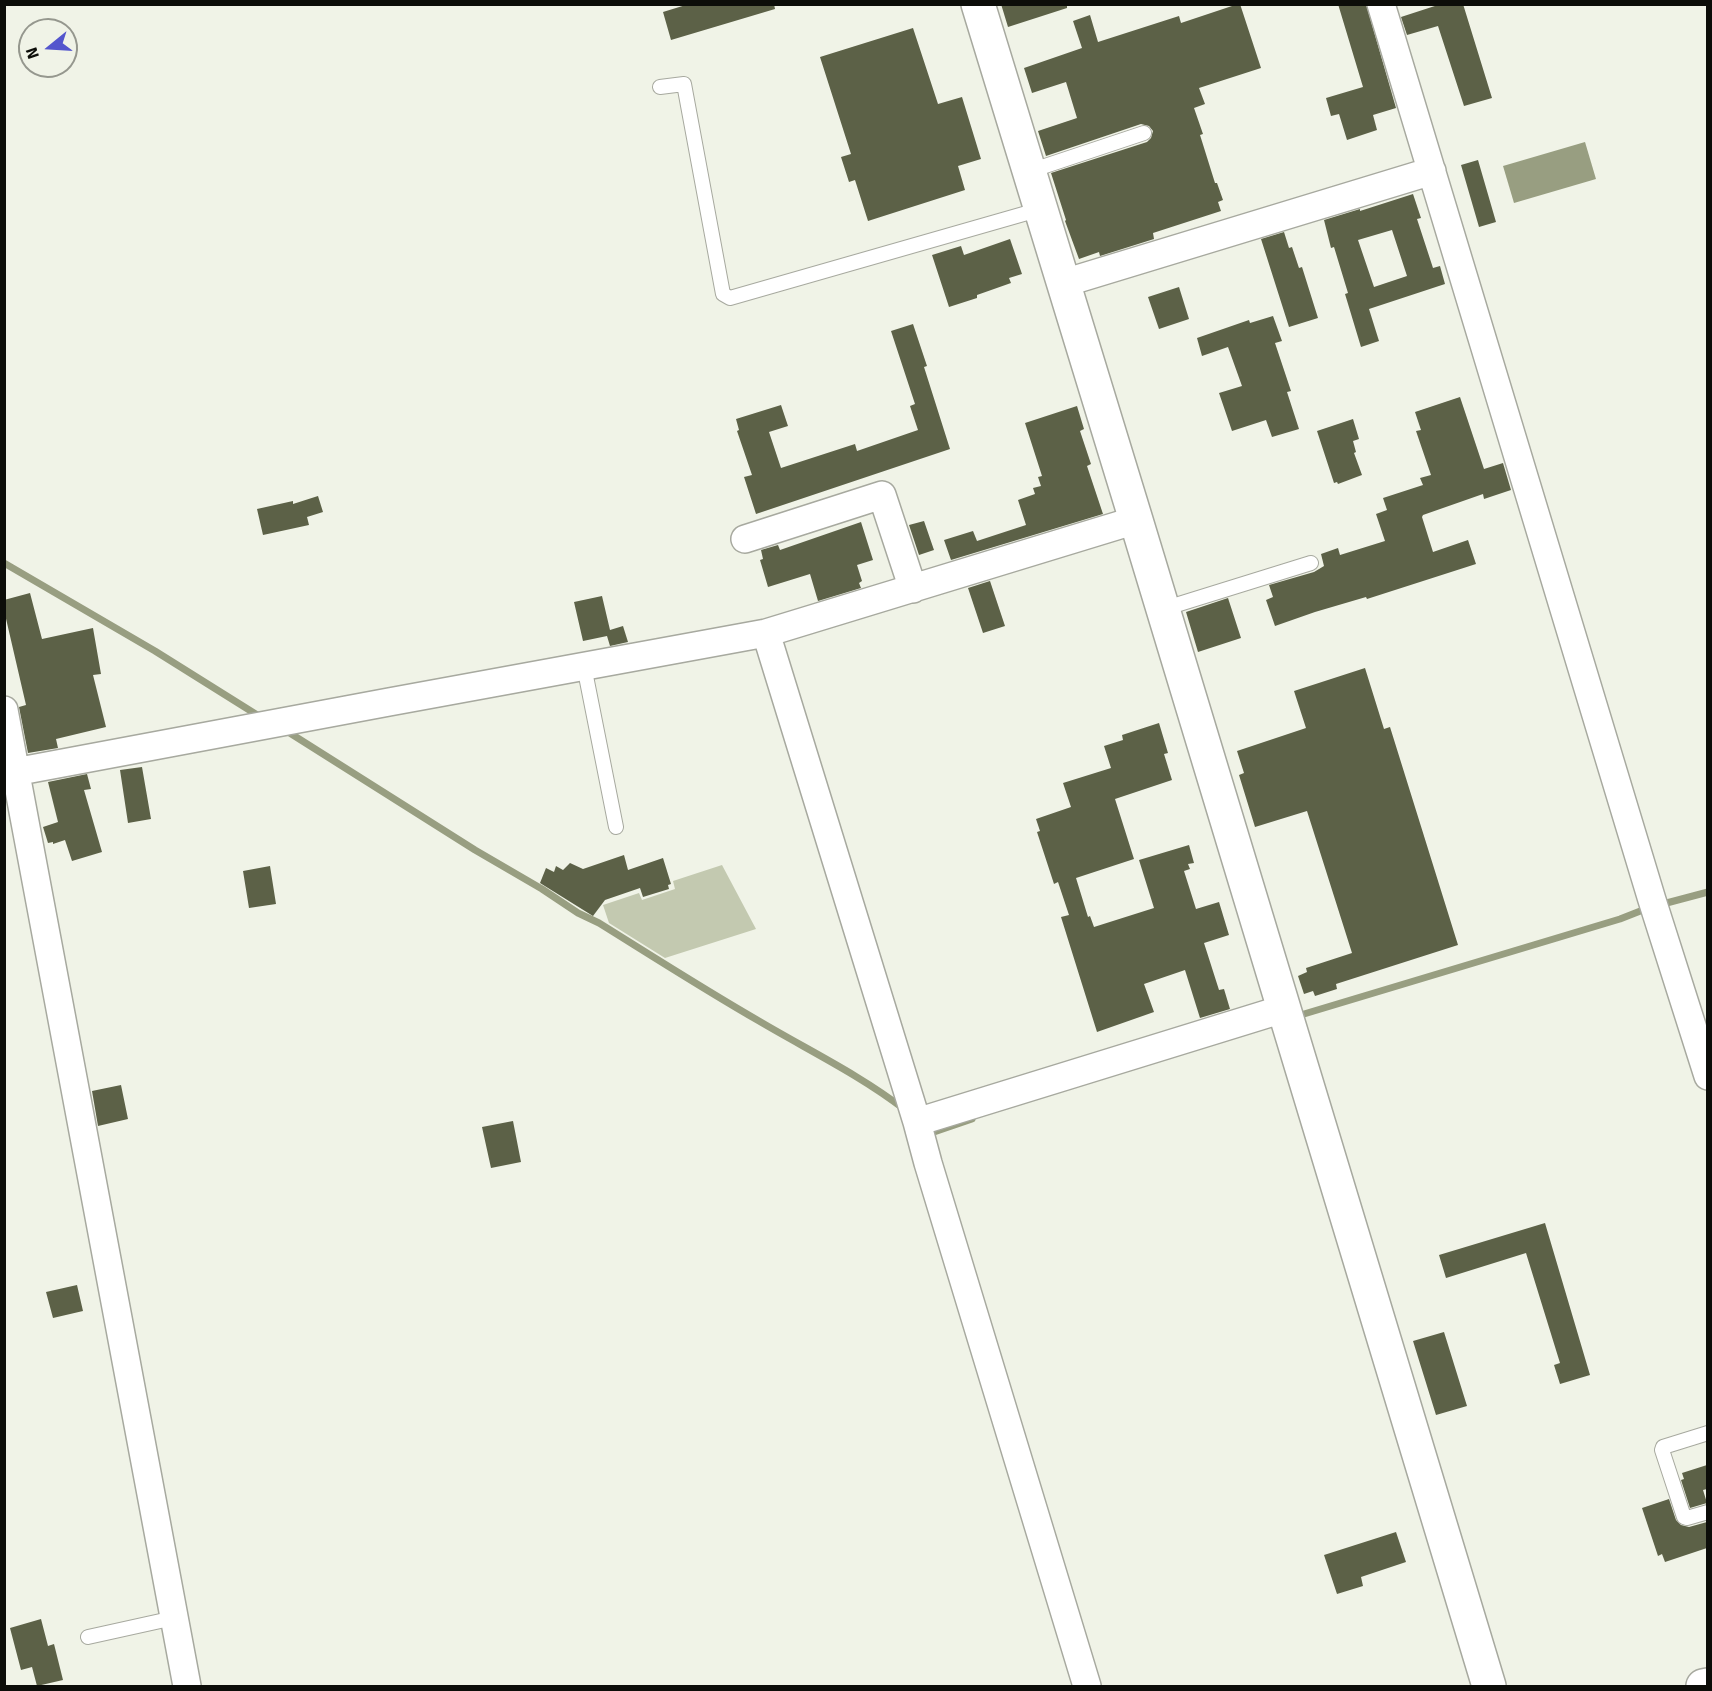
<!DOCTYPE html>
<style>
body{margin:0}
#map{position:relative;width:1712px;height:1691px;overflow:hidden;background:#f0f3e7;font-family:Signika,sans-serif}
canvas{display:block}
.frame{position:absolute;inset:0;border:6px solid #0c0d09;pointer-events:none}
.north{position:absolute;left:18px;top:18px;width:60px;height:60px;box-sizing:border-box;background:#f0f3e7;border:2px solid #95978e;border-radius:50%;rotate:252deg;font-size:16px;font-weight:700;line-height:24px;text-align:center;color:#0c0d09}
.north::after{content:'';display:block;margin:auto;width:21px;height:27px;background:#5456cd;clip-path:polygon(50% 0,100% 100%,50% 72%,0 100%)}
</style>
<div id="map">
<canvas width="1712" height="1691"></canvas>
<div class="frame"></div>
<div class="north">N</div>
</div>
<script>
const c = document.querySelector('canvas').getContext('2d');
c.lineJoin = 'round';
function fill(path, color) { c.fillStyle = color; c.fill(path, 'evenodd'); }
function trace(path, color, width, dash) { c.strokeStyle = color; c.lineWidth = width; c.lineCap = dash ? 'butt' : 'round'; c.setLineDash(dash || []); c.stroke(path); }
const green = new Path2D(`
 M 722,865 L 756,929 L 665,958 L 609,923 L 603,905 L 639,893 L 642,900 L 675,889 L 673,881 Z`);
const water = new Path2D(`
 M 1585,142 L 1596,179 L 1514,203 L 1503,166 Z`);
const stream = new Path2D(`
 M 4,563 L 155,651 L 262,718
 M 285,730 L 475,850 L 542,889 L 578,913 L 599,923 C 652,956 705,990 759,1021 C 808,1050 860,1075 904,1109
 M 1659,905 L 1708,892
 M 1294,1017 L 1620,919 L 1648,908
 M 927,1127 L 934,1132 L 972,1119`);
const building = new Path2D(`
 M 689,4 L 774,4 L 775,9 L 671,40 L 663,12 Z
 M 1001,4 L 1067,4 L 1067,8 L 1008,27 Z
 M 1238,4 L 1240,4 L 1261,68 L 1199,88 L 1205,104 L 1194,108 L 1203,134 L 1200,135 L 1215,183 L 1217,183 L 1223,200 L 1218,202 L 1221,211 L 1153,233 L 1154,239 L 1100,256 L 1099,252 L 1079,259 L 1065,221 L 1066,220 L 1051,173 L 1147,142 L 1151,138 L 1153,131 L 1149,126 L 1141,124 L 1046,156 L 1038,131 L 1077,118 L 1066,82 L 1032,93 L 1024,68 L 1082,48 L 1073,21 L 1090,15 L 1098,42 L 1179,16 L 1181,23 Z
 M 1338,4 L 1366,4 L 1396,108 L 1373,115 L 1377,130 L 1347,140 L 1339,114 L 1331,116 L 1326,98 L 1363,87 Z
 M 1441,4 L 1463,4 L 1492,98 L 1464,106 L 1438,26 L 1407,35 L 1401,17 Z
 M 913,28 L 938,104 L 962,97 L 981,159 L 958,166 L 965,190 L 868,221 L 855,180 L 849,182 L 841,157 L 851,154 L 820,57 Z
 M 1478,160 L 1496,222 L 1479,227 L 1461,165 Z
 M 1413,194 L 1421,218 L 1417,219 L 1433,268 L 1440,266 L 1445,284 L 1369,309 L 1379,341 L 1361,347 L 1345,294 L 1348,293 L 1334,247 L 1331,248 L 1324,220 L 1360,209 L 1360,211 ZM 1392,230 L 1407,276 L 1374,287 L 1358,240 Z
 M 1284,232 L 1289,248 L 1292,247 L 1299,268 L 1302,267 L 1318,318 L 1289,327 L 1261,239 Z
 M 1010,239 L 1022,274 L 1009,278 L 1011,283 L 977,295 L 977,298 L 949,307 L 932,255 L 961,246 L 964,255 Z
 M 1179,287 L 1189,319 L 1159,329 L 1148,297 Z
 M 1273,316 L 1282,341 L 1275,343 L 1291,391 L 1287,392 L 1299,429 L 1272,437 L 1266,420 L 1232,431 L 1219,393 L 1242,386 L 1228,347 L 1202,356 L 1197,338 L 1249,320 L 1250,323 Z
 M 913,324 L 927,366 L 924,367 L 950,449 L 756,514 L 744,477 L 752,475 L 737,431 L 739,430 L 736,419 L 781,405 L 788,426 L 769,432 L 781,468 L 855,444 L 857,451 L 918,430 L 910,406 L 915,404 L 891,331 Z
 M 1460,397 L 1484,469 L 1503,463 L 1511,490 L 1484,499 L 1483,494 L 1423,515 L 1422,517 L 1433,552 L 1468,540 L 1476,564 L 1367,599 L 1366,597 L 1315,612 L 1275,626 L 1266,600 L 1273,597 L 1269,585 L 1314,572 L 1324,566 L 1321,554 L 1338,548 L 1340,555 L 1385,541 L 1376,514 L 1387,510 L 1383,498 L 1423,485 L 1420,478 L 1431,475 L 1416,431 L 1421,430 L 1415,412 Z
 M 1077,406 L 1084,429 L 1080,431 L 1091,464 L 1087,466 L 1103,514 L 951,560 L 944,540 L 973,531 L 977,541 L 1026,525 L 1018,500 L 1035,494 L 1033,488 L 1041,486 L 1038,477 L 1042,476 L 1025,423 Z
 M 1353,419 L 1359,439 L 1353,441 L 1356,452 L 1354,453 L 1362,475 L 1338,484 L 1337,482 L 1334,483 L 1317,431 Z
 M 318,496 L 323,512 L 307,517 L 309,525 L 263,535 L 257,509 L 293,501 L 293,504 Z
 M 924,521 L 934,550 L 919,555 L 909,525 Z
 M 861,522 L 873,560 L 857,565 L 862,581 L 859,583 L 861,588 L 818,601 L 810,574 L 768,587 L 760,560 L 763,559 L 761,550 L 778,545 L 780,550 Z
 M 990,581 L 1005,626 L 983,633 L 968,588 Z
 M 30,593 L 42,639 L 93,628 L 101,674 L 93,675 L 106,727 L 56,739 L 58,748 L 28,753 L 19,707 L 26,705 L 4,610 L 4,600 Z
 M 602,596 L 610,630 L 623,626 L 628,642 L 610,646 L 607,636 L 583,641 L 574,602 Z
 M 1228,598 L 1241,638 L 1198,652 L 1186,612 Z
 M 1365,668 L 1384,729 L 1390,727 L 1458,945 L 1336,984 L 1337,989 L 1315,996 L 1313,991 L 1304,994 L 1298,976 L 1307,972 L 1306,968 L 1352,953 L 1307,811 L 1255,827 L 1239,775 L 1244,773 L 1237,751 L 1306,728 L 1294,691 Z
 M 1159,723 L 1168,753 L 1164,754 L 1172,780 L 1115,799 L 1134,859 L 1076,878 L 1088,917 L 1090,916 L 1094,927 L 1154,908 L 1139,860 L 1189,845 L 1194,863 L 1188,864 L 1190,869 L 1184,871 L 1196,909 L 1219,902 L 1229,935 L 1204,943 L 1219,990 L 1224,989 L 1230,1009 L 1200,1018 L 1185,970 L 1144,984 L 1154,1012 L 1097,1032 L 1061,917 L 1069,915 L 1058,882 L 1054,884 L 1037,832 L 1040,831 L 1036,819 L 1071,807 L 1063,783 L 1111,768 L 1104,746 L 1123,740 L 1122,735 Z
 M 142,767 L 151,819 L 128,823 L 120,770 Z
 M 87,774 L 91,789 L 84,790 L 102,852 L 72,861 L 65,840 L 53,844 L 53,842 L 48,843 L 43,827 L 58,822 L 48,782 Z
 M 624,855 L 628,870 L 663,858 L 671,884 L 668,885 L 669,889 L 643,897 L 640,888 L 605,900 L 593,916 L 540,883 L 546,868 L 554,872 L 556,866 L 563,870 L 570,863 L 583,869 Z
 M 270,866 L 276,904 L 249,908 L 243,871 Z
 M 121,1085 L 128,1119 L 98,1126 L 92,1091 Z
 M 513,1121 L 521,1162 L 491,1168 L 482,1127 Z
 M 1545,1223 L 1590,1375 L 1560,1384 L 1554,1365 L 1560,1363 L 1526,1253 L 1446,1278 L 1439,1255 Z
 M 77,1285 L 83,1311 L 53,1318 L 46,1292 Z
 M 1444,1332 L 1467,1406 L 1436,1415 L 1413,1341 Z
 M 1707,1465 L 1707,1489 L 1703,1490 L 1707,1503 L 1690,1508 L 1681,1480 L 1684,1479 L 1682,1473 Z
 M 1669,1499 L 1676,1520 L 1681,1525 L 1689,1527 L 1707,1522 L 1707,1548 L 1665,1562 L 1662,1554 L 1658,1556 L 1642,1508 Z
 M 1396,1532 L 1406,1562 L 1361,1577 L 1363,1586 L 1337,1594 L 1324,1555 Z
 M 41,1619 L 48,1646 L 54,1644 L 63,1680 L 37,1686 L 32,1667 L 21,1670 L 10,1628 Z`);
const lane = new Path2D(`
 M 660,87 L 684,84 L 723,294 L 730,298 L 1041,209
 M 1030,171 L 1144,133
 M 1163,609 L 1311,563
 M 584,666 L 616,827
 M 1708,1433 L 1663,1447 L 1662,1450 L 1684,1517 L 1687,1518 L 1708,1512
 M 88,1637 L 174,1618`);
const street = new Path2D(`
 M 1381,4 L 1652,900 L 1708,1076
 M 1064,283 L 1432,171
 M 745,539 L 882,495 L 913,589
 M 766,633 L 917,1122 L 928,1163 L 1087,1686
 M 4,710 L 187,1686
 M 4,774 L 389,702 L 766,633 L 1136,520
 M 917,1122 L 1283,1009`);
const secondary = new Path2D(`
 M 978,4 L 1136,520 L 1489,1686
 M 1703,1686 L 1708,1685`);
fill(green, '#c3c9b0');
fill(water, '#989e81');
trace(stream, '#989e81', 7);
fill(building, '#5c6147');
trace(lane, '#a7a99f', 16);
trace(street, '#a7a99f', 30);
trace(secondary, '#a7a99f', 36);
trace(lane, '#fff', 14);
trace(street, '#fff', 27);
trace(secondary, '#fff', 33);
</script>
